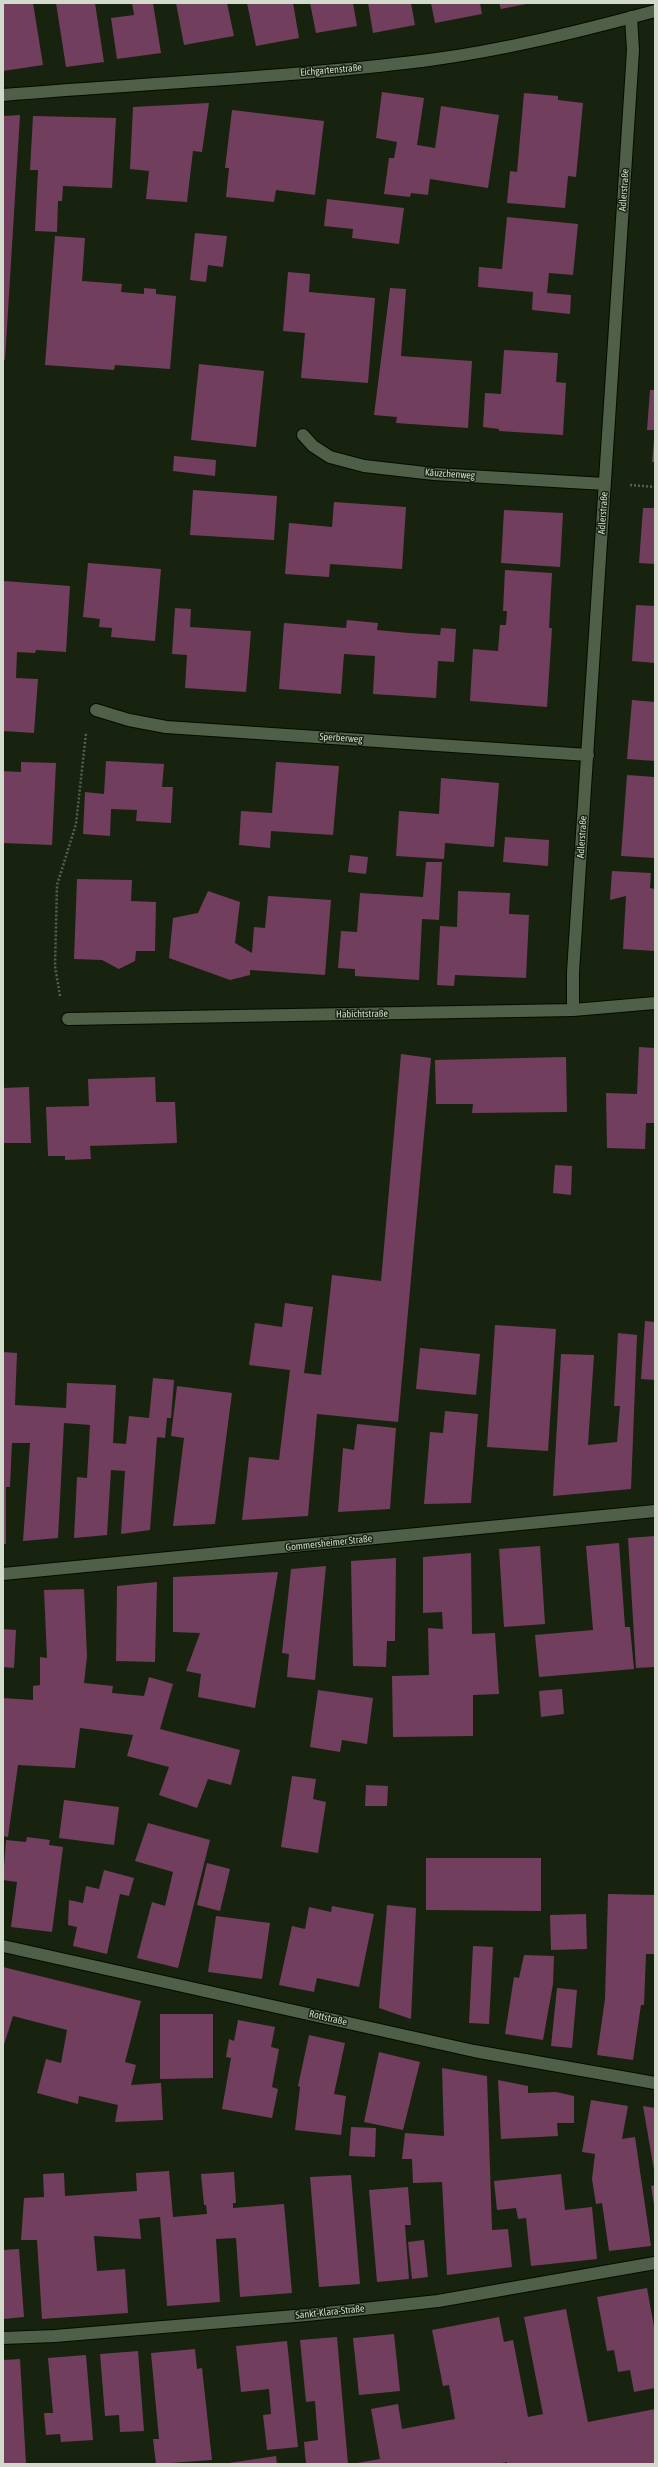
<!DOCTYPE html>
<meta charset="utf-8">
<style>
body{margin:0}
#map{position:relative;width:658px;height:2467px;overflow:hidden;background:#17230e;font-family:"Asap Condensed",sans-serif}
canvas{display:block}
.frame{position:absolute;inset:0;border:4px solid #d2dacc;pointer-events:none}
</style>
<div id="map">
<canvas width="658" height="2467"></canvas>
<div class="frame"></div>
</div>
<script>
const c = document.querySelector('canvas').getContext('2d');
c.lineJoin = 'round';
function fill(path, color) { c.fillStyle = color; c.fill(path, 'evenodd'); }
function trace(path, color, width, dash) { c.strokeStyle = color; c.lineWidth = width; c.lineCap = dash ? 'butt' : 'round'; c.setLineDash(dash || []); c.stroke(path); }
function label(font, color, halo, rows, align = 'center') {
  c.font = font + ' "Asap Condensed",sans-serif'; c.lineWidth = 3; c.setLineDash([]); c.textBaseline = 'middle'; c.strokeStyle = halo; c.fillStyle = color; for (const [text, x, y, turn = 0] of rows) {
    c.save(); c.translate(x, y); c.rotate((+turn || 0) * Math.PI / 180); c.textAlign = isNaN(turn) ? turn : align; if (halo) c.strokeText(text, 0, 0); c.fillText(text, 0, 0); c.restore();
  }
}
const building = new Path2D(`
 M 3,3 L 33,3 L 43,65 L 3,71 Z
 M 56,3 L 95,3 L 104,62 L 66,67 Z
 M 132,3 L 153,3 L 161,53 L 117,59 L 111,18 L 134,15 Z
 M 176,3 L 227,3 L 234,36 L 184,45 Z
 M 247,3 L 293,3 L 299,38 L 256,46 Z
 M 310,3 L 353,3 L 357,26 L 316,33 Z
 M 368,3 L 411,3 L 415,25 L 373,33 Z
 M 431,3 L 480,3 L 482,14 L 435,23 Z
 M 499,3 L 526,3 L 526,4 L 501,9 Z
 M 382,92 L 424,98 L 417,145 L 435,148 L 441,106 L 499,115 L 488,188 L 430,179 L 428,195 L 411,193 L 410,197 L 384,194 L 389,158 L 394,158 L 397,142 L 376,138 Z
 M 524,93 L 558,96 L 558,100 L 583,103 L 576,177 L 568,176 L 565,208 L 507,203 L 510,171 L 517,172 Z
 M 209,103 L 202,152 L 193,151 L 187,202 L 146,199 L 149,171 L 130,169 L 133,107 Z
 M 232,110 L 324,121 L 315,195 L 276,190 L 274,202 L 226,197 L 229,168 L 225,168 Z
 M 20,115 L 5,360 L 3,360 L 3,116 Z
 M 33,116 L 116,118 L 112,188 L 63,186 L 62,201 L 58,201 L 57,232 L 35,231 L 38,170 L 30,170 Z
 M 327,199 L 404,208 L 399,244 L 352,238 L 353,229 L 324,226 Z
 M 507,217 L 578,224 L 573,275 L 549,273 L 547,293 L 571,295 L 570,314 L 532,310 L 533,292 L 478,287 L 479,267 L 502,269 Z
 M 195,233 L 227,236 L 223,267 L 208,265 L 206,282 L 190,280 Z
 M 55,236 L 85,238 L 82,281 L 122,284 L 121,292 L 144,294 L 144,288 L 156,289 L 156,294 L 176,296 L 170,369 L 115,365 L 114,370 L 45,365 Z
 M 288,272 L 310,274 L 309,292 L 375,298 L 368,383 L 301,378 L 305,333 L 283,331 Z
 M 390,288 L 406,289 L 401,356 L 472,361 L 468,428 L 396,423 L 397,417 L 374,415 Z
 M 504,350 L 558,353 L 556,382 L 566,383 L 563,435 L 499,431 L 499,429 L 483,427 L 485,393 L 501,394 Z
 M 199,364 L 264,371 L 256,447 L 191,440 Z
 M 650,390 L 655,390 L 655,430 L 647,430 Z
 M 654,439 L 655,439 L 655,462 L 652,462 Z
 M 174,456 L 216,460 L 215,476 L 173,471 Z
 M 193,490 L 277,496 L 274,540 L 190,535 Z
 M 334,502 L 406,507 L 402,569 L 330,564 L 329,577 L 285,574 L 289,523 L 332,527 Z
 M 643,508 L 655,508 L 655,564 L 639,563 Z
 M 504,510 L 563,513 L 560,567 L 501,563 Z
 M 88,563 L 161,569 L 155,641 L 111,637 L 112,628 L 99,627 L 100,619 L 83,617 Z
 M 505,570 L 552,573 L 549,628 L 552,628 L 547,707 L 470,701 L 473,649 L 498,651 L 500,625 L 506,625 L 507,611 L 503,611 Z
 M 4,581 L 70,586 L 66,652 L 36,650 L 35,653 L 17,652 L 16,678 L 38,679 L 34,733 L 3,731 Z
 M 636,605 L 655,606 L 655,663 L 632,661 Z
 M 175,608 L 191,609 L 190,627 L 251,631 L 246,692 L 185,688 L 187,655 L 172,654 Z
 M 347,620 L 378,623 L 377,630 L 409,633 L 440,635 L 441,628 L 456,629 L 454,662 L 438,661 L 436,698 L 373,694 L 375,656 L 344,654 L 341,694 L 279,689 L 284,623 L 346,628 Z
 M 632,700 L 655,702 L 655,761 L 627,759 Z
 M 106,761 L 164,764 L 162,787 L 173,787 L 171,823 L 136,821 L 137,810 L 111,809 L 110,836 L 83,834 L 85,792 L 104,794 Z
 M 21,762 L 56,763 L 52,845 L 3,843 L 3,771 L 21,772 Z
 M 276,762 L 339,766 L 333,835 L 271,831 L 270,848 L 239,845 L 241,811 L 272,813 Z
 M 627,775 L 655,777 L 655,858 L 621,856 Z
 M 441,778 L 499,783 L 494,847 L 445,843 L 444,859 L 396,856 L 399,811 L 439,814 Z
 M 505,837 L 549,840 L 548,866 L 503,862 Z
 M 350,855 L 368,857 L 366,874 L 348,872 Z
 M 426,862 L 442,862 L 439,920 L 422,919 L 419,980 L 355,976 L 355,969 L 338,968 L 341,931 L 357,932 L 360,893 L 423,897 Z
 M 612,871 L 651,873 L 650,888 L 655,889 L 655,951 L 623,949 L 626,896 L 610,900 Z
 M 77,879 L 132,880 L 131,901 L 156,902 L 155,951 L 136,951 L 135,961 L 119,969 L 102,960 L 74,959 Z
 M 208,891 L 240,902 L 235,943 L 252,953 L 254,927 L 265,928 L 268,896 L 331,900 L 325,975 L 250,970 L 250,975 L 230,980 L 169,958 L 173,918 L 198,913 Z
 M 458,891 L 510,893 L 509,914 L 529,915 L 526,978 L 455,975 L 454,986 L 437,985 L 440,926 L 457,927 Z
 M 639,1047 L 655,1048 L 655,1123 L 646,1123 L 645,1149 L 607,1148 L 606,1093 L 637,1094 Z
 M 401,1054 L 431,1058 L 398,1422 L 317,1414 L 308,1516 L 242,1520 L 249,1457 L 279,1460 L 290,1370 L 249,1365 L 255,1323 L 282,1327 L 285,1303 L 313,1307 L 304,1373 L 321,1375 L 332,1275 L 381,1281 Z
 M 566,1057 L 567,1112 L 472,1113 L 473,1104 L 436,1104 L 435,1060 Z
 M 155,1077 L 156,1102 L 175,1102 L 177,1143 L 90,1146 L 91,1159 L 65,1160 L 65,1156 L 48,1156 L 46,1107 L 89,1106 L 88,1079 Z
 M 29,1087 L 31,1143 L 3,1143 L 3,1088 Z
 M 555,1165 L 572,1166 L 571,1195 L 553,1193 Z
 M 645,1321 L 655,1322 L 655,1380 L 641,1379 Z
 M 495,1325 L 556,1329 L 548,1451 L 487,1447 Z
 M 618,1333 L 637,1335 L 631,1489 L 553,1496 L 561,1354 L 594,1355 L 588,1445 L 617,1442 L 620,1406 L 614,1406 Z
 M 420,1348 L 480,1354 L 476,1395 L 416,1389 Z
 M 3,1352 L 17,1353 L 15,1405 L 66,1408 L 67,1383 L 116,1385 L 113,1443 L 126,1444 L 129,1416 L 149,1418 L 153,1378 L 174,1380 L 171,1418 L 167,1418 L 165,1438 L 157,1437 L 150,1530 L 121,1534 L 125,1471 L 111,1470 L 107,1535 L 74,1538 L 77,1477 L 87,1478 L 90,1425 L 64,1423 L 58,1538 L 23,1541 L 30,1443 L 12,1443 L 10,1487 L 6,1487 L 6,1544 L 3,1544 Z
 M 177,1386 L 232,1393 L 215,1524 L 173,1526 L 184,1438 L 171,1436 Z
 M 445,1411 L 478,1414 L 471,1503 L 424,1504 L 430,1432 L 443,1433 Z
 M 357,1424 L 396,1428 L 390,1509 L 338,1512 L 343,1448 L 354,1450 Z
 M 655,1536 L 655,1667 L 636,1668 L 628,1538 Z
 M 619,1543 L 625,1627 L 630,1627 L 634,1669 L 539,1677 L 535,1635 L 593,1630 L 586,1546 Z
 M 540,1546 L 545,1624 L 504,1627 L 499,1549 Z
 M 471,1553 L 472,1634 L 495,1633 L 499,1694 L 473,1695 L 473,1736 L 393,1737 L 392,1676 L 429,1675 L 428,1628 L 443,1629 L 442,1612 L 423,1613 L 423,1557 Z
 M 396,1558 L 395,1641 L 387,1641 L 386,1667 L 353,1666 L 351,1561 Z
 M 326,1566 L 315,1680 L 287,1677 L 289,1654 L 282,1653 L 291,1569 Z
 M 278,1572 L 255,1708 L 198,1697 L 201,1674 L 186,1671 L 200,1633 L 173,1632 L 173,1577 Z
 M 157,1582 L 155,1662 L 116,1661 L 117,1586 Z
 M 84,1589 L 87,1656 L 84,1683 L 113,1686 L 112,1693 L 144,1696 L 149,1677 L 173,1684 L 160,1729 L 240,1750 L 231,1785 L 208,1779 L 197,1808 L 159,1795 L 169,1767 L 127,1756 L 133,1735 L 80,1728 L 75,1768 L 18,1765 L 8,1837 L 3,1836 L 3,1698 L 33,1700 L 33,1686 L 40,1685 L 40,1657 L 47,1658 L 44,1590 Z
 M 3,1629 L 16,1630 L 14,1668 L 3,1667 Z
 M 562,1689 L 564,1714 L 541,1717 L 539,1691 Z
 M 318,1690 L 373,1698 L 367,1744 L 342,1740 L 340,1752 L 310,1747 Z
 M 292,1776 L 316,1779 L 313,1799 L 326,1802 L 318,1853 L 281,1847 Z
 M 366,1785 L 388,1786 L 387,1806 L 365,1806 Z
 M 64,1800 L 119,1807 L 114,1845 L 59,1838 Z
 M 148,1823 L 210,1840 L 178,1968 L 137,1958 L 152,1902 L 165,1906 L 173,1872 L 135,1861 Z
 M 27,1837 L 50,1840 L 49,1845 L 63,1847 L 52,1932 L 11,1927 L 17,1882 L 3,1880 L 6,1840 L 26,1842 Z
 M 426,1858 L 541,1858 L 541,1911 L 426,1910 Z
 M 207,1863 L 230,1869 L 220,1911 L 197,1905 Z
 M 104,1870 L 134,1878 L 129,1896 L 120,1894 L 107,1954 L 73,1946 L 77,1927 L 68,1925 L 69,1900 L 83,1903 L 86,1886 L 99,1889 Z
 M 608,1894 L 655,1895 L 655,1954 L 646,1954 L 644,2005 L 641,2005 L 633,2060 L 597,2055 L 605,1999 Z
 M 387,1905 L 416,1908 L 411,2019 L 379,2008 Z
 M 332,1906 L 374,1914 L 359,1987 L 317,1978 L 314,1992 L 279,1985 L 292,1926 L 305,1929 L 309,1907 L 331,1912 Z
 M 586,1914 L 587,1949 L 551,1950 L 550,1915 Z
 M 216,1916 L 270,1923 L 262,1979 L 208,1972 Z
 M 473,1946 L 493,1947 L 489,2024 L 469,2023 Z
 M 524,1955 L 554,1956 L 553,1984 L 543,2040 L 505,2034 L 514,1977 L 519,1978 Z
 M 3,1967 L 141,2001 L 125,2062 L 136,2065 L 131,2085 L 161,2083 L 163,2120 L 115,2122 L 118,2105 L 79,2096 L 78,2104 L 37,2093 L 46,2059 L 61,2063 L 67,2030 L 13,2016 L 3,2048 Z
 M 557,1988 L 577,1990 L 572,2048 L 551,2046 Z
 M 160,2014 L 213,2014 L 213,2078 L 160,2079 Z
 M 238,2020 L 275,2027 L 271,2047 L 279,2049 L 272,2087 L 278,2089 L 272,2118 L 222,2109 L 231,2058 L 226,2057 L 229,2039 L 234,2041 Z
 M 309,2035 L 345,2043 L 334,2094 L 346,2096 L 341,2135 L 295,2130 L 300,2087 L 298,2086 Z
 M 379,2052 L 420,2062 L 403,2130 L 364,2122 Z
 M 442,2068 L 487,2076 L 492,2230 L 508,2229 L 512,2267 L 447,2275 L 442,2182 L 413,2183 L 412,2159 L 402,2159 L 405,2133 L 444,2136 Z
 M 498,2080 L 528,2086 L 528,2093 L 556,2092 L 574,2096 L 574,2123 L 557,2123 L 558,2136 L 501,2139 Z
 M 591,2100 L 628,2106 L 622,2139 L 635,2137 L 651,2246 L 609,2251 L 602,2203 L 596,2204 L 592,2179 L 595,2154 L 582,2152 Z
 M 643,2106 L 655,2108 L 655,2170 L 654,2170 Z
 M 351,2127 L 376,2128 L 375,2157 L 349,2156 Z
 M 169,2171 L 173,2217 L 207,2214 L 206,2205 L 204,2205 L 201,2174 L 234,2172 L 236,2203 L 233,2203 L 233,2208 L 284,2204 L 292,2293 L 240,2297 L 236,2238 L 216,2239 L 220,2302 L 167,2306 L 160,2217 L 139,2219 L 141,2239 L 94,2236 L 97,2271 L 125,2269 L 128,2313 L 42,2319 L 37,2240 L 21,2240 L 24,2198 L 44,2197 L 43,2174 L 64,2173 L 65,2196 L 137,2191 L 136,2173 Z
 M 561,2174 L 565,2210 L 592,2207 L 597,2259 L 531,2266 L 526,2218 L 518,2219 L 516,2208 L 497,2210 L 494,2181 Z
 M 351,2175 L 360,2284 L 319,2287 L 310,2177 Z
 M 655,2185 L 655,2205 L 654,2205 L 651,2186 Z
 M 408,2187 L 411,2225 L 405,2225 L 409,2279 L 377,2282 L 369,2190 Z
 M 424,2240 L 428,2277 L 412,2279 L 408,2242 Z
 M 19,2249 L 24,2317 L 3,2319 L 3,2250 Z
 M 647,2288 L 655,2332 L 655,2388 L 634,2392 L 630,2370 L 618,2372 L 614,2350 L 607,2351 L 597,2297 Z
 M 566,2309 L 588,2422 L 655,2409 L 655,2464 L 507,2464 L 507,2462 L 497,2464 L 351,2464 L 380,2459 L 371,2409 L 398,2404 L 402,2429 L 455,2419 L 449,2385 L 443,2386 L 432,2330 L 499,2317 L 504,2342 L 513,2340 L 528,2417 L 543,2414 L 524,2317 Z
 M 394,2334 L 400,2391 L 359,2395 L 353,2338 Z
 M 337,2337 L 348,2464 L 306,2464 L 304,2442 L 318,2440 L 315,2401 L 306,2402 L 300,2340 Z
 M 287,2341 L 298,2447 L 267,2450 L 263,2415 L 271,2414 L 269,2389 L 241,2392 L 236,2346 Z
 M 195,2349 L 197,2369 L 202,2368 L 212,2460 L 156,2464 L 153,2439 L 159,2439 L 151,2353 Z
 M 138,2351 L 144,2431 L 120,2432 L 119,2415 L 105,2416 L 100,2354 Z
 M 86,2355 L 93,2440 L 61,2442 L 60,2434 L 46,2435 L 44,2413 L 53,2413 L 48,2358 Z
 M 20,2359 L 26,2464 L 3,2464 L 3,2360 Z
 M 276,2456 L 277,2464 L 229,2464 L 229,2463 Z`);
const path = new Path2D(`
 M 630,485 L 655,487
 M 60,996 L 55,966 L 57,885 L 76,824 L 86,733`);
const minor = new Path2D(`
 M 3,95 C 145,83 287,78 429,60 C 505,50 581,31 655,11
 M 303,435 L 313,446 L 330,457 L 364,466 L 434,474 L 605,484
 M 96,710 L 129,720 L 166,727 L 588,755
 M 573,1010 L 573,972 L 630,97 L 633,50 L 631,17
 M 68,1019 L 573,1010 L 655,1003
 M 3,1574 L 655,1511
 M 3,1946 L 474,2051 L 655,2083
 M 3,2338 L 55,2336 L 307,2315 L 438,2301 L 655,2263`);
const streetNames = [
 ["Eichgartenstraße",331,70,-5],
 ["Adlerstraße",624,190,-86],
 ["Käuzchenweg",450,474,4],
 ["Adlerstraße",603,513,-86],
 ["Sperberweg",341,738,4],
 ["Adlerstraße",582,837,-86],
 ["Habichtstraße",362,1014,-1],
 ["Gommersheimer Straße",329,1543,-6],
 ["Rottstraße",328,2018,13],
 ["Sankt-Klara-Straße",330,2312,-6]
];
fill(building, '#723e5e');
trace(minor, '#030c00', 14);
trace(path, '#56614e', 2.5, [2, 2]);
trace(minor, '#505f47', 12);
label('10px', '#d2dacc', '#17230e', streetNames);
</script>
